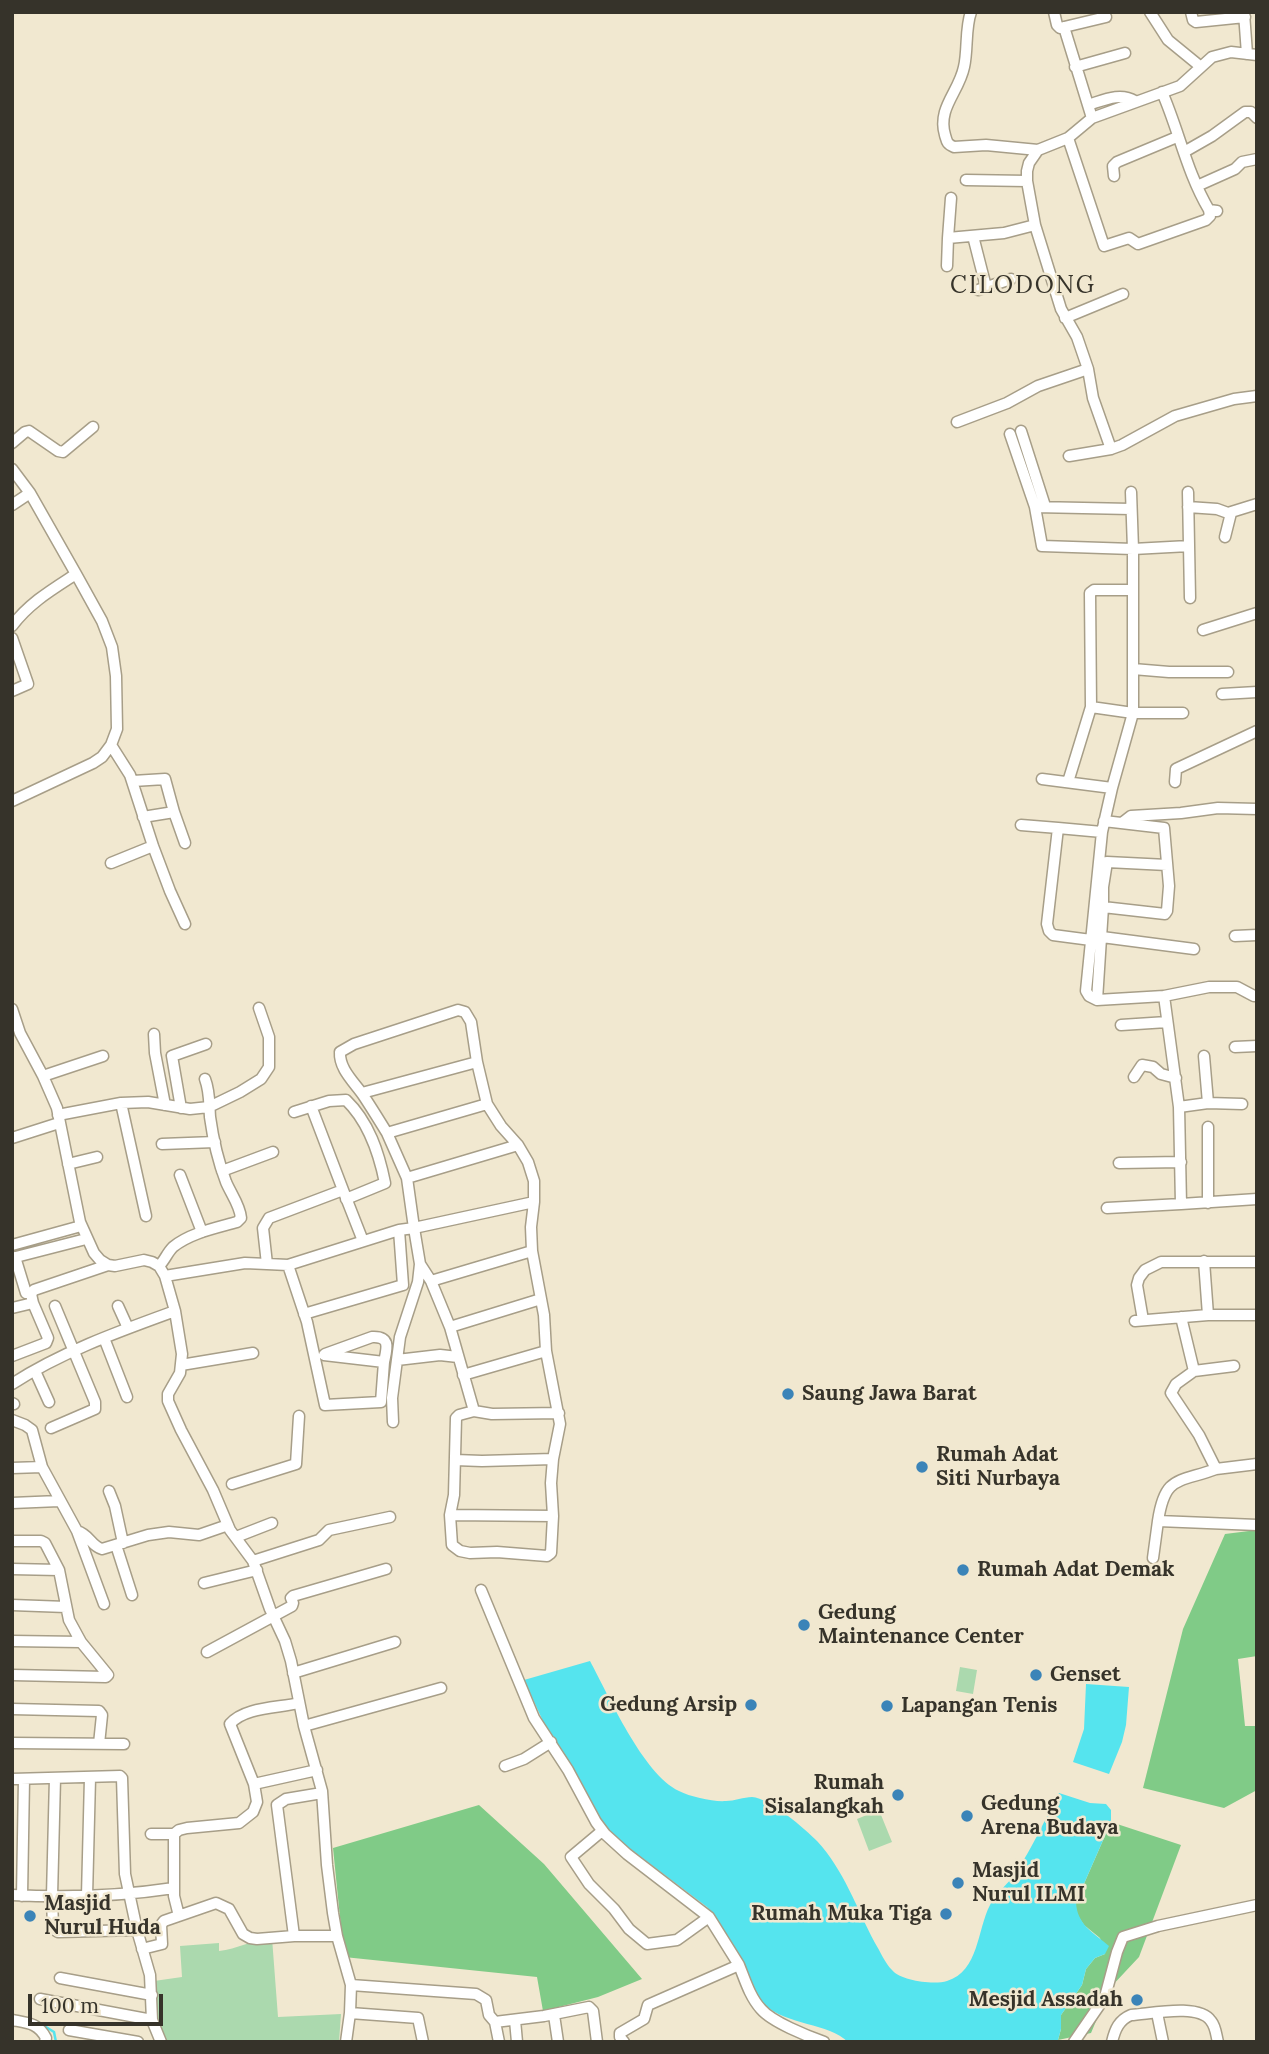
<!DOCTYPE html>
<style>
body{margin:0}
#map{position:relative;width:1269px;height:2054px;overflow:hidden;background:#f1e8d0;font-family:Lora,serif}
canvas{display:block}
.frame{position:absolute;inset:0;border:14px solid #36332a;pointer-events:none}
.scale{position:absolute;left:28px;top:1994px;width:135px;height:32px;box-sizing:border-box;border:4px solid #36332a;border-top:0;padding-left:9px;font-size:21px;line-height:24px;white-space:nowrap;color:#36332a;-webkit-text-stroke:5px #f1e8d0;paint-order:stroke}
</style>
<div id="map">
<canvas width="1269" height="2054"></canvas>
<div class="frame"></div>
<div class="scale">100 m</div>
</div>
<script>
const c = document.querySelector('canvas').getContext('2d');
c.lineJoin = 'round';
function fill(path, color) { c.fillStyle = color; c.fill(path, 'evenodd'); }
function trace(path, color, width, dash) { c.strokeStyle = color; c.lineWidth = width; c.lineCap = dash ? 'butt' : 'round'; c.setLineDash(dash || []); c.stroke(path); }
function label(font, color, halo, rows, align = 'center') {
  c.font = font + ' Lora,serif'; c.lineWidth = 5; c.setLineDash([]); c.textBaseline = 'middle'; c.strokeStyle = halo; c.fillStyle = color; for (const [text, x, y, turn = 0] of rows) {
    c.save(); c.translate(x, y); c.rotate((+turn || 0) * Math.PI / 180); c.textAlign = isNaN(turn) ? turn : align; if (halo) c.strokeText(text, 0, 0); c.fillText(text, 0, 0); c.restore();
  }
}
const green = new Path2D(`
 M 960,1667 L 977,1670 L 973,1694 L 956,1691 Z
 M 879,1810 L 892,1842 L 869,1851 L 857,1819 Z
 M 272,1938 L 278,2017 L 341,2014 L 339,2042 L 165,2042 L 154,2018 L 154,1981 L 182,1977 L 180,1946 L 219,1943 L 219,1951 C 237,1949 252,1940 272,1938 Z`);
const forest = new Path2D(`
 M 1257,1530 L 1257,1656 L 1238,1659 L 1245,1726 L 1257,1726 L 1257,1790 L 1224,1808 L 1143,1788 L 1183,1629 L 1225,1534 Z
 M 479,1805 L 544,1864 L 642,1979 L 598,1997 L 543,2011 L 537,1977 L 344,1957 L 333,1848 Z
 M 1111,1822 L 1181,1845 L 1139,1957 L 1110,1988 L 1091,2033 L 1058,2040 L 1061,2029 L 1061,2015 L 1082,1985 L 1086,1969 L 1095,1958 L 1105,1954 L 1100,1938 L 1084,1925 L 1076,1913 L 1076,1902 Z`);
const water = new Path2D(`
 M 590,1661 C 609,1696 643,1774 679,1791 C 691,1797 713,1802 726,1801 C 734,1801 744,1797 752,1797 C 770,1798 805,1829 817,1841 C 844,1870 857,1909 875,1943 C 880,1951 885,1963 892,1970 C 901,1981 934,1985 947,1981 C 979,1971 977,1930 990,1905 C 996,1892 1009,1884 1016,1872 C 1033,1847 1045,1819 1059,1793 L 1090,1803 L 1106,1804 L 1111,1810 L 1111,1822 L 1076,1902 C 1077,1925 1093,1932 1109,1946 L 1105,1954 L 1095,1958 L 1086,1969 L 1082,1985 L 1061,2015 L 1061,2029 L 1058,2040 L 848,2042 C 829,2023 786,2025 765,2005 C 752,1993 747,1972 739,1957 C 730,1939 720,1923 707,1907 L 616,1838 L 603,1825 L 548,1732 L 524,1680 Z
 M 1086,1684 L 1129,1687 L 1126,1725 L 1122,1742 L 1109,1774 L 1073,1762 L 1084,1729 Z`);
const stream = new Path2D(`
 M 32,2020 L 38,2022 L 54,2032 L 56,2042`);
const minor = new Path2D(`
 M 971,12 C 965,28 968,50 964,67 C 959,92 937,108 945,135 C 947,142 947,144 954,147 L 986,145 L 1038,150
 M 1054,12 L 1057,25 L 1060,28 L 1106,17
 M 1150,12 L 1168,40 L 1201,67
 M 1191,12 L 1193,20 L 1196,22 L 1245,17
 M 1244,13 L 1247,54
 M 1064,27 L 1092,118
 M 1075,67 L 1125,53
 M 1162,92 C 1179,131 1187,173 1209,210 L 1217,211
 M 1088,105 C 1104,100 1120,92 1135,101
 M 1068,138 L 1104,246 L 1129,238 L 1138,244 L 1206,220 L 1210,216 L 1209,210
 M 1184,152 L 1212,136 L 1245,112 L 1251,112 L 1257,118
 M 1114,176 L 1113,166 L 1117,162 L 1177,137
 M 966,180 L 1027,181
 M 1197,186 L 1235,169 L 1242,162 L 1257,159
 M 951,198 L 948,238 L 1004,233 L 1035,225
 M 973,236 L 986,287
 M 947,266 L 948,238
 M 978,290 L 1011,279
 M 1065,318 L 1123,294
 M 957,422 L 1007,403 L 1038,386 L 1088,369
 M 1021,431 L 1045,506
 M 1010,434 L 1035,507
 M 12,443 L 25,432 L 29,431 L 58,451 L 63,452 L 93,427
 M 1111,449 L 1093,398 L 1088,369 L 1077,337 L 1061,309 L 1035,225 L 1027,181 L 1027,171 L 1029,163 L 1038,150 L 1068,138 L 1092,118 L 1180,86 L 1212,57 L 1231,52 L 1257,55
 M 1069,456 L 1111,449 L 1122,445 L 1175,416 L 1234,399 L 1257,396
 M 12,469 L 30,493 L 76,574 L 102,621 L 112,647 L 116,676 L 117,729 L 111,745 L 102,757 L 93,763 L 12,801
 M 1131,492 L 1133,549 L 1133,713 L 1112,788 L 1102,832 L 1086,991 L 1089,996 L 1097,1000 L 1164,996 L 1179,1107 L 1181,1204 L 1257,1199
 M 1188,492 L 1190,598
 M 12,505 L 30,493
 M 1188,507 L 1217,509 L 1228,513 L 1257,504
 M 1131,509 L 1035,507 L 1042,546 L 1133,549 L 1189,546
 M 1225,537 L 1231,513
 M 12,626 C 29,603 53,589 76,574
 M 1203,630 L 1257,613
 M 12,638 L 28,684 L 12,691
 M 1133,669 L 1169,672 L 1228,672
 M 1222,694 L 1257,692
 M 1091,707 L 1090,593 L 1094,590 L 1132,590
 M 111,745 L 130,775 L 153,846 L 170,891 L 185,924
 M 1042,779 L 1112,788
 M 133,781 L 165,779 L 174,812
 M 1068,782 L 1091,707 L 1133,713 L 1183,713
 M 1175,782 L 1176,769 L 1257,731
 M 143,817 L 174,812 L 185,843
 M 1122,823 L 1131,816 L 1181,813 L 1218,808 L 1257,809
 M 1021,825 L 1058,828
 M 111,863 L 153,846
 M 1103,907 L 1103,887 L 1107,862 L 1167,865
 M 1235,936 L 1257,935
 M 1102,937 L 1194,949
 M 1091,940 L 1053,935 L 1049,931 L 1047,924 L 1058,828 L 1102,832
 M 1164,996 L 1209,987 L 1237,987 L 1254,996 L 1257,996
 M 1097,1000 L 1103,907 L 1165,914 L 1167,911 L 1169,886 L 1164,828 L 1104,821
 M 12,1009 L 20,1033 L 43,1076 L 57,1108 L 80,1222 L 94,1253 L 100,1260 L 108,1265 L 115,1266 L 144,1260 L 152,1262 L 159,1266 L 165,1276 L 175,1311 L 182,1354 L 180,1373 L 168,1394 L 168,1401 L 181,1430 L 213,1490 L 230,1530 L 253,1561 L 270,1609 L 285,1641 L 291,1661 L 304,1726 L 322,1791 L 327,1865 L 333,1913 L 337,1936 L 351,1985 L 350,2013 L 346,2042
 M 1121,1025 L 1167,1022
 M 154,1034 L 155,1053 L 165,1105
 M 1235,1047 L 1257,1046
 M 1204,1056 L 1208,1103
 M 43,1076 L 103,1056
 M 1134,1077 L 1142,1065 L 1153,1067 L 1161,1074 L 1176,1078
 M 362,1093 L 477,1062
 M 121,1103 L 148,1102 L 190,1109 L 209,1107 L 240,1092 L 261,1079 L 269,1067 L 269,1037 L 259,1008
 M 311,1106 L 343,1190
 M 1179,1107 L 1208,1103 L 1242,1104
 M 181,1108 L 172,1056 L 206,1044
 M 294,1112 L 329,1101 L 346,1100 C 369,1122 379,1153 385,1183 L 346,1199
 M 58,1115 L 121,1103 L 146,1216
 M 1208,1127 L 1208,1203
 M 387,1133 L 407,1178 L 414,1228 L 534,1202
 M 12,1138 L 59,1123
 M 162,1144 L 215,1142
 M 1119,1163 L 1181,1162
 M 68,1164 L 97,1157
 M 222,1171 L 273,1152
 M 180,1175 L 202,1232
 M 407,1178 L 518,1145
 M 1107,1208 L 1181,1204
 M 363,1241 L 343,1190 L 269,1218 L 263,1228 L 267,1264 L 288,1265 L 399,1230 L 414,1228 L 420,1264 L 431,1281 L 450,1327 L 474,1411 L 492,1414 L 559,1413
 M 12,1245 L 81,1226
 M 15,1257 L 26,1293
 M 12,1258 L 86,1239
 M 1204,1261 L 1208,1315
 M 288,1265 L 307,1322 L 325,1405 L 381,1402 L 384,1362 L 324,1355
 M 159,1266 C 165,1260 167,1253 173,1247 C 190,1233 216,1228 237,1222 L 241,1218 C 240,1205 231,1194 226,1182 C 218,1161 213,1139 210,1117 C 209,1103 210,1092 205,1079
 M 165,1276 L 245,1263 L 267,1264
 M 431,1281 L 532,1251
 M 118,1306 L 128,1328
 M 12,1308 L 33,1303 L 31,1294 L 34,1290 L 108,1265
 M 304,1314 L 403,1285 L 399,1230
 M 1181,1317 L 1194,1371 L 1234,1366
 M 1143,1320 L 1137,1285 L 1139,1278 L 1145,1270 L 1161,1262 L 1257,1262
 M 1135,1321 L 1208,1315 L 1257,1315
 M 450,1327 L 541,1299
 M 104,1338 L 127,1397
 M 325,1354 L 372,1337 C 391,1336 387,1348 384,1362
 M 12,1356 L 46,1343 L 48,1338 L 33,1303
 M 397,1360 L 440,1355 L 458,1357
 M 181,1365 L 253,1353
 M 35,1371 L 49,1402
 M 1194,1371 L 1176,1384 L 1171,1393 L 1199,1435 L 1216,1469 L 1257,1464
 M 463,1375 L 546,1351
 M 12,1384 C 61,1352 120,1331 175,1311
 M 12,1403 L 14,1404
 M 474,1411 L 459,1415 L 456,1418 L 454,1495 L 450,1515 L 452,1545 L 460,1551 L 470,1553 L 497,1552 L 547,1556 L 551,1553 L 553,1516
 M 12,1420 L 25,1425 L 32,1430 L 42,1467 L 77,1531 C 90,1535 91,1546 102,1549 L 148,1535 L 169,1532 L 199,1535 L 228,1525
 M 393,1422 L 392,1398 L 400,1337 L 418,1282 L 420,1264
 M 51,1428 L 95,1409 L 95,1402 L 55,1306
 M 455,1460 L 482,1461 L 553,1459
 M 12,1468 L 42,1467
 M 232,1484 L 296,1464 L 299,1416
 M 109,1491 L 115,1506 L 123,1543
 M 12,1503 L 59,1501
 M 450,1515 L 553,1516 L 551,1483 L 553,1459 L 560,1424 L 546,1351 L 544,1315 L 532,1251 L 531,1227 L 534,1202 L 534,1181 L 528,1162 L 518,1145 L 501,1126 L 487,1104 L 477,1062 L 471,1022 L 465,1012 L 458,1010 L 354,1044 L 340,1052 C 339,1069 354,1082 363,1095 C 371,1107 379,1120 387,1133 L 487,1104
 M 1158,1521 C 1165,1475 1178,1483 1216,1469
 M 77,1531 L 104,1604
 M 236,1537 L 272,1523
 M 12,1541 L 41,1541 L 45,1543 L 59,1570 L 69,1620 L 81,1642 L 108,1675 L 106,1677 L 12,1675
 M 116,1545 L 132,1595
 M 1153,1558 L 1158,1521 L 1257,1525
 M 253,1561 L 319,1540 L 329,1530 L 390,1517
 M 12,1569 L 59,1570
 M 204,1583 L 257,1570
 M 481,1590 L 534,1718 L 568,1770 L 596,1822 L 605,1834 L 627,1854 L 709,1917 L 739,1965 L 648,2005 L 644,2019 L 620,2033 L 620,2037 L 624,2042
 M 12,1605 L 66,1607
 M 12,1641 L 81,1642
 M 207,1652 L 292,1606 L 293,1603 L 291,1598 L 293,1596 L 386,1569
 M 293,1673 L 395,1642
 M 12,1709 L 99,1711 L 102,1715 L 99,1744
 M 304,1726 L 441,1688
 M 12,1743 L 124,1744
 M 505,1766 L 524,1759 L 551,1742
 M 55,1778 L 52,1896 L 53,1929 L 58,1932 L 137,1930
 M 12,1779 L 120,1776 L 122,1778 L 125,1874 L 137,1930 L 150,1975 L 152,2020 L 161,2042
 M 254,1784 L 317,1770
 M 602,1831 L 571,1857 L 589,1884 L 614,1909 L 629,1929 L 647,1944 L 677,1940 L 709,1917
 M 151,1834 L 174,1834 L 179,1830 L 187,1828 L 239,1823 L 253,1812 L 257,1802 L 254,1784 L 230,1724 C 244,1707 278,1708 299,1703
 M 174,1834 L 174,1896 L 179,1916
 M 12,1895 C 66,1898 121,1896 174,1888
 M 22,1896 L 24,1779
 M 87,1896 L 90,1778
 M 294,1936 L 277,1805 L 286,1799 L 322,1793
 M 142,1949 L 162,1944 L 161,1925 L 164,1921 L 216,1903 L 229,1909 L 243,1934 L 250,1938 L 257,1939 L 294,1936 L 337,1936
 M 739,1965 C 745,1980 750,1997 761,2009 C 772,2022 807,2036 824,2042
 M 60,1978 L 152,1995
 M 351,1985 L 476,1994 L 486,2000 L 489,2015 L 495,2022 L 499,2042
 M 40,1999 L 152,2020
 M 350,2013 L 418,2018 L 423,2042
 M 1157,2013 L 1163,2042
 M 554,2015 L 558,2042
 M 12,2020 C 28,2023 38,2023 46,2038 L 45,2042
 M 515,2020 L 517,2042
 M 495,2022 L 544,2016 L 589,2007 L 593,2011 L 597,2042
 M 69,2030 L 138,2042
 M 1074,2042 L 1105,1997 L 1117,1952 L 1123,1937 L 1158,1926 L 1257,1905
 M 1112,2042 C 1115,2029 1119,2020 1131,2015 C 1150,2014 1199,2003 1211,2021 C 1216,2027 1216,2035 1218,2042`);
const markers = [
 [788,1394,7,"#3b84b8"],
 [922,1467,7,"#3b84b8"],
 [963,1570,7,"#3b84b8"],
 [804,1625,7,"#3b84b8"],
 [1036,1675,7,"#3b84b8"],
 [751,1705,7,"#3b84b8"],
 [887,1706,7,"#3b84b8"],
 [898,1795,7,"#3b84b8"],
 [967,1816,7,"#3b84b8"],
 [958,1883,7,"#3b84b8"],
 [946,1914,7,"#3b84b8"],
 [30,1916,7,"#3b84b8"],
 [1137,2000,7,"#3b84b8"]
];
const poiNames = [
 ["Saung Jawa Barat",802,1394],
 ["Rumah Adat",936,1455],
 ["Siti Nurbaya",936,1479],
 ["Rumah Adat Demak",977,1570],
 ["Gedung",818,1613],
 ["Maintenance Center",818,1637],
 ["Genset",1050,1675],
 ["Gedung Arsip",737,1705,"right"],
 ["Lapangan Tenis",901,1706],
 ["Rumah",884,1783,"right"],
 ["Sisalangkah",884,1807,"right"],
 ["Gedung",981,1804],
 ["Arena Budaya",981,1828],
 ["Masjid",972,1871],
 ["Nurul ILMI",972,1895],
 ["Masjid",44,1904],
 ["Nurul Huda",44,1928],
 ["Rumah Muka Tiga",932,1914,"right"],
 ["Mesjid Assadah",1123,2000,"right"]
];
const quarterNames = [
 ["CILODONG",1023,286]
];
fill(green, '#abd9ae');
fill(forest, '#80cb87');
fill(water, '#55e4ee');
trace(stream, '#55e4ee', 2.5);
trace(minor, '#a79e88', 13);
trace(minor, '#fff', 10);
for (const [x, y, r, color] of markers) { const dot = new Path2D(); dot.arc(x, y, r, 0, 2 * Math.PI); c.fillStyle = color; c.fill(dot); trace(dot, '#f1e8d0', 2.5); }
label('bold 21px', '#36332a', '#f1e8d0', poiNames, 'left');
c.letterSpacing = '2px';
label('24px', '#36332a', '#f1e8d0', quarterNames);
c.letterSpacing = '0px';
</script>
